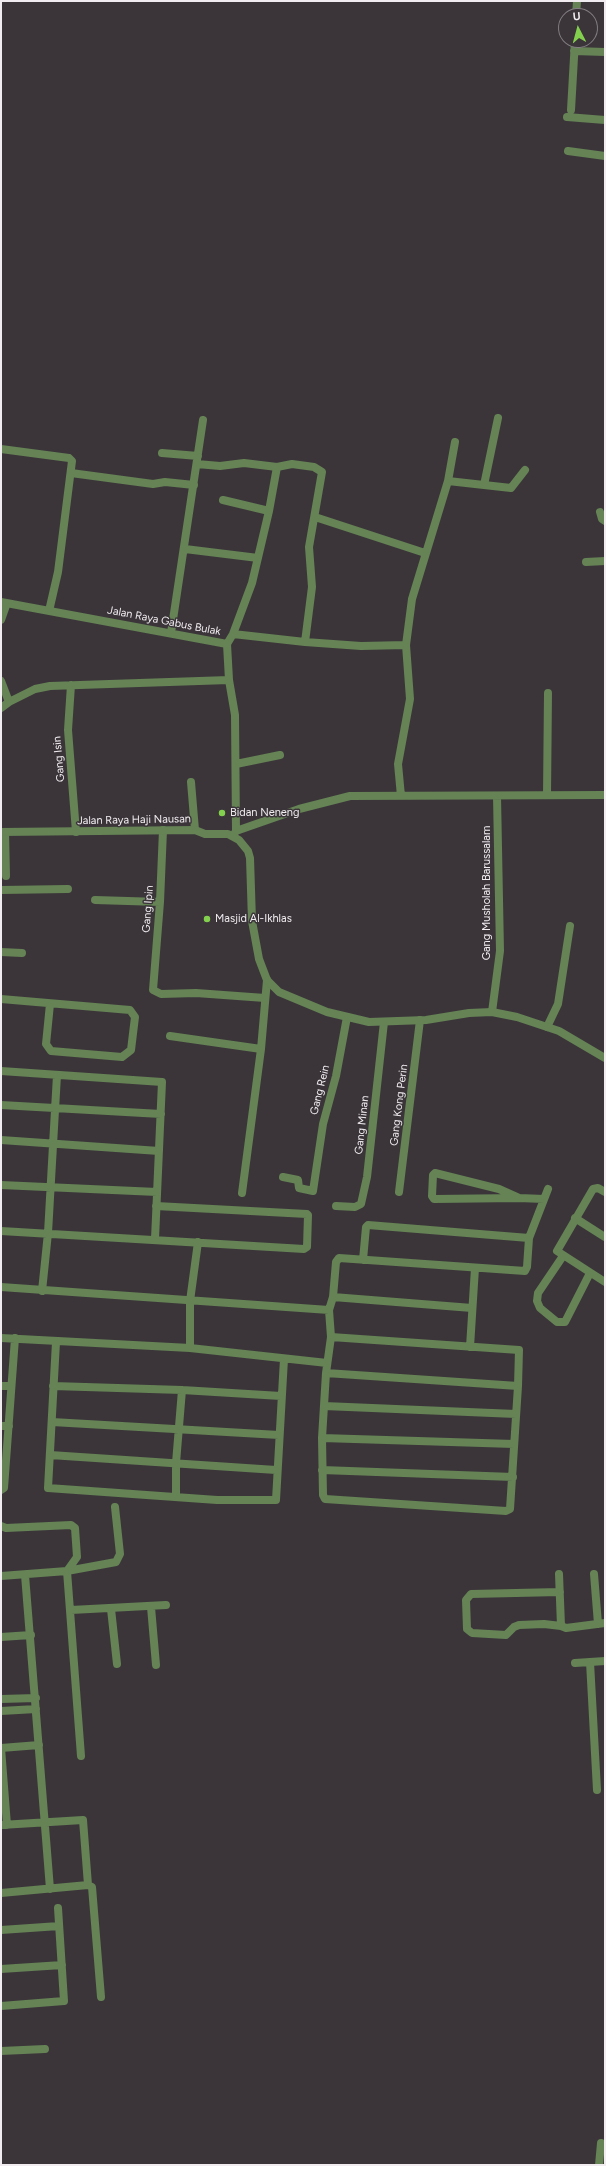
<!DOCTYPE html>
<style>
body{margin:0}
#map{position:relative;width:606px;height:2166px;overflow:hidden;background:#3b353a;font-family:Figtree,sans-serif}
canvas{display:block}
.frame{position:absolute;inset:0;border:2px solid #f0ecef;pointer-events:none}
.north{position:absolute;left:558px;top:8px;width:40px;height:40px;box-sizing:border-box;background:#3b353a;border:1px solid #837e82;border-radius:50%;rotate:354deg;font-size:11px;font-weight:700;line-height:16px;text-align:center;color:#f0ecef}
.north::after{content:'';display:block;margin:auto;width:14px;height:18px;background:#83d04f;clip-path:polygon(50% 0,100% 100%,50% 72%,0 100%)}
</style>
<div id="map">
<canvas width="606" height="2166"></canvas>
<div class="frame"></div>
<div class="north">U</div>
</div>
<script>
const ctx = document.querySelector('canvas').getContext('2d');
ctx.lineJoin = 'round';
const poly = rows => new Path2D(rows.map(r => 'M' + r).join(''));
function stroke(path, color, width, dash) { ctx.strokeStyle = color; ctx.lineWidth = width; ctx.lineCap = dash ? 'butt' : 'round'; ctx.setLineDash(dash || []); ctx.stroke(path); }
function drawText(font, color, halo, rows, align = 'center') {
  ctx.font = font + ' Figtree,sans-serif'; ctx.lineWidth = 3; ctx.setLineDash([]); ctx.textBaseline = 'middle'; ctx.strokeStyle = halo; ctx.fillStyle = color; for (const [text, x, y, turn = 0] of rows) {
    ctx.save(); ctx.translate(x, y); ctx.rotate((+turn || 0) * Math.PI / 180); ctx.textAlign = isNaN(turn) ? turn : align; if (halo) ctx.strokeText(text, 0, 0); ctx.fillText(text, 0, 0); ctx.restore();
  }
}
const minor = poly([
 [576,16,577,1],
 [574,51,605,52],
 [571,110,575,40],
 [567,117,605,120],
 [568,151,605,156],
 [1,449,69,458,72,461,58,572,49,611],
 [162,453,198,456],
 [197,464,220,466,244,463,277,467,292,464,314,467,322,472,309,547,312,587,305,642],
 [71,473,153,484,165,482,194,485],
 [448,481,511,488,525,470],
 [484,485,498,418],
 [223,500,269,511],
 [600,512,602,519,605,521],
 [315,517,425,553],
 [185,549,258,558],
 [586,562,605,561],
 [1,602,227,644,229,680,235,715,236,831,233,836],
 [1,620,7,603],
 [171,633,203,420],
 [233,634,305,642,361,646,406,645],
 [227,644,233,634,252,583,269,511,277,467],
 [1,681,9,702],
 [71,685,68,730,76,832],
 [1,708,9,702,35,689,50,686,229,680],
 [236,764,280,755],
 [191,782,195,830],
 [547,795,548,693],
 [401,796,398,764,410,699,406,645,412,599,448,481,455,442],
 [163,830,160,902,153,990,161,994,196,993,265,998],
 [236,831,299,809,350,796,605,795],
 [5,832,6,876],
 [1,890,68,889],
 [95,900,160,902],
 [1,952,22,953],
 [1,999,130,1010,135,1017,131,1050,122,1057,51,1051,46,1044,50,1004],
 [492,1012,500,951,497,796],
 [547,1027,558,1004,570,926],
 [170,1036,261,1049,267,980],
 [1,1071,162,1082,155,1239],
 [1,1105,161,1114],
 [1,1140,159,1151],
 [283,1177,298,1180,299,1188,313,1191,323,1124,336,1076,347,1017],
 [1,1185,157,1192],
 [399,1192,420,1020],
 [605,1192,598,1188,593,1189,557,1251,605,1282],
 [242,1193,261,1049],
 [519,1198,499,1189,435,1173,433,1175,432,1196,434,1199,519,1198,544,1199],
 [336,1206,355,1207,361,1204,367,1177,384,1022],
 [575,1218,605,1237],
 [1,1231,304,1249,307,1247,308,1215,307,1214,156,1206],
 [563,1256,538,1293,537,1301,540,1308,557,1322,565,1322,590,1273],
 [363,1260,366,1227,368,1225,529,1238],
 [1,1287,329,1310],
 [42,1291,48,1233,57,1075],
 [333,1297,472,1308],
 [331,1337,519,1350,518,1386,510,1509,506,1511,325,1499,323,1495,322,1438,326,1373,331,1337,329,1310,333,1297,336,1262,339,1258,525,1271,527,1267,529,1238,548,1189],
 [1,1338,190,1348,327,1363],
 [56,1342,48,1488,217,1500,276,1500,284,1359],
 [470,1347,475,1268],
 [190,1348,190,1301,198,1242],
 [326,1373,518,1386],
 [1,1386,11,1386],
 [53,1386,182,1390,281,1396],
 [324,1406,516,1414],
 [52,1422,279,1435],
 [1,1426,9,1426],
 [322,1438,514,1444],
 [50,1455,276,1470],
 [322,1470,513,1477],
 [1,1490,4,1488,15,1338],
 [176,1496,176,1463,182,1390],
 [1,1526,6,1528,71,1525,75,1528,77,1557,67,1571,81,1756],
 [559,1574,561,1626,566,1628,605,1623],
 [594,1574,598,1624],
 [25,1575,50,1889],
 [1,1576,67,1571,116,1562,120,1554,115,1507],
 [560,1592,471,1594,466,1600,467,1629,472,1633,506,1635,514,1627,519,1625,544,1624,561,1626],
 [151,1607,156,1665],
 [111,1609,117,1664],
 [71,1610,166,1605],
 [1,1637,31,1635],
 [575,1663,590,1662],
 [1,1699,36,1698],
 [1,1711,36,1709],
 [1,1748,7,1825],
 [1,1748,39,1745],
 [597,1790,590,1662,605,1661],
 [1,1825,83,1820,88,1885],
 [1,1893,88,1885,92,1887,101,1997],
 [1,1930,59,1926],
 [1,1969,62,1965],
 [1,2006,64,2001,58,1908],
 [1,2051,45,2049],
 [599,2165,601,2143]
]);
const tertiary = poly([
 [1,832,195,830,205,834,228,834,239,840,248,851,250,858,252,921,259,959,267,980,279,992,327,1012,369,1022,426,1020,469,1013,492,1012,517,1017,559,1031,605,1058]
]);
const markers = [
 [222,813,4,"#83d04f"],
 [207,919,4,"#83d04f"]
];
const streetNames = [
 ["Jalan Raya Gabus Bulak",164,621,11],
 ["Gang Isin",59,759,-95],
 ["Jalan Raya Haji Nausan",134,820,-1],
 ["Gang Musholah Barussalam",487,893,-90],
 ["Gang Ipin",148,909,-86],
 ["Gang Rein",320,1090,-76],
 ["Gang Kong Perin",399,1105,-83],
 ["Gang Minan",362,1125,-84]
];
const poiNames = [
 ["Bidan Neneng",230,813],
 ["Masjid Al-Ikhlas",215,919]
];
stroke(minor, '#658355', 8);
stroke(tertiary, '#658355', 8);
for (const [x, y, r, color] of markers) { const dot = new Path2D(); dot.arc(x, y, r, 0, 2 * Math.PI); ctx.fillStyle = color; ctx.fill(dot); stroke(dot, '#3b353a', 1.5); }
drawText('11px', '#f0ecef', '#3b353a', streetNames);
drawText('11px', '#f0ecef', '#3b353a', poiNames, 'left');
</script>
